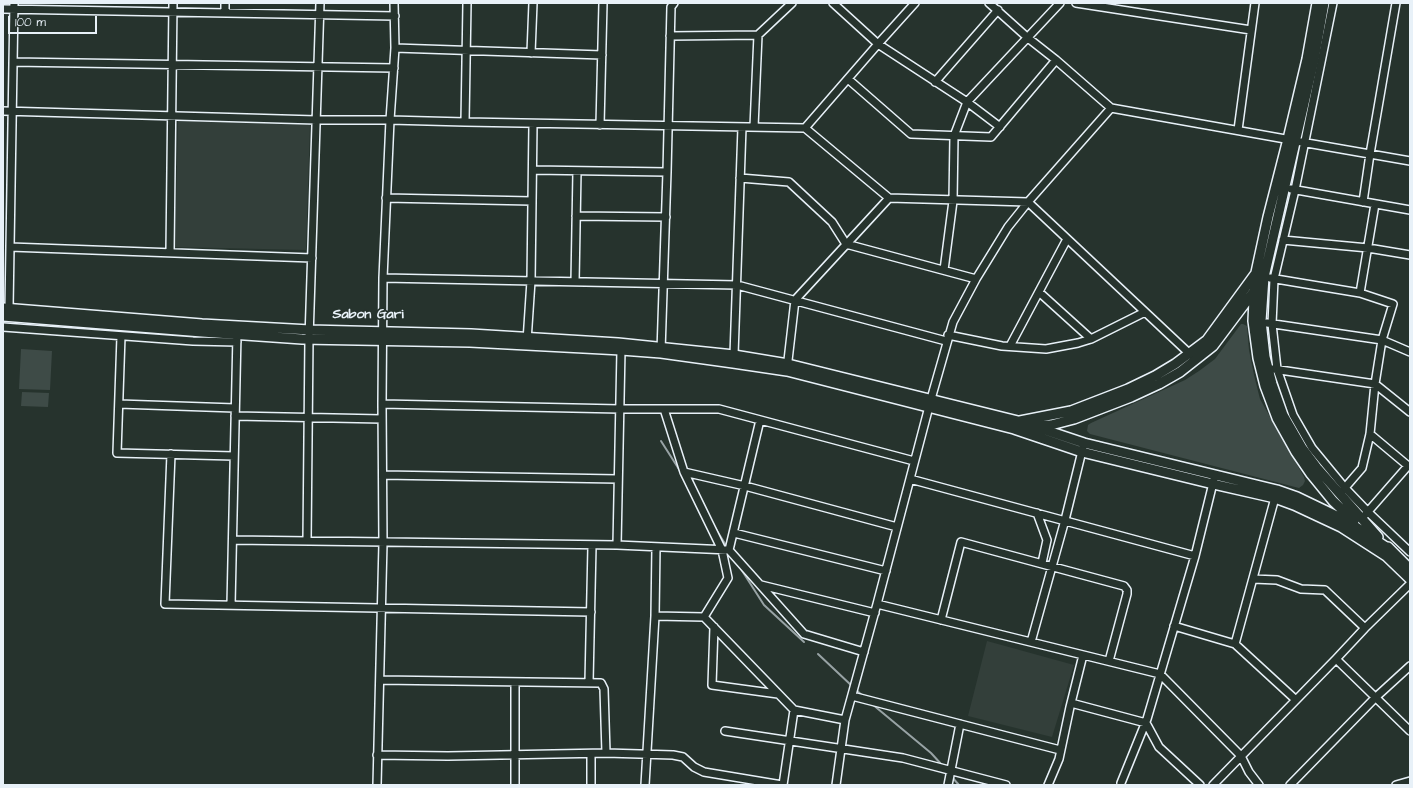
<!DOCTYPE html>
<style>
body{margin:0}
#map{position:relative;width:1413px;height:788px;overflow:hidden;background:#26332d;font-family:"Architects Daughter",sans-serif}
canvas{display:block}
.frame{position:absolute;inset:0;border:4px solid #e8f1f8;pointer-events:none}
.scale{position:absolute;left:8px;top:16px;width:89px;height:18px;box-sizing:border-box;border:2px solid #e8f1f8;border-top:0;padding-left:5px;font-size:12px;line-height:14px;white-space:nowrap;color:#e8f1f8;-webkit-text-stroke:3px #26332d;paint-order:stroke}
</style>
<div id="map">
<canvas width="1413" height="788"></canvas>
<div class="frame"></div>
<div class="scale">100 m</div>
</div>
<script>
const ctx = document.querySelector('canvas').getContext('2d');
ctx.lineJoin = 'round';
function fill(path, color) { ctx.fillStyle = color; ctx.fill(path, 'evenodd'); }
const poly = rows => new Path2D(rows.map(r => 'M' + r).join(''));
function stroke(path, color, width, dash) { ctx.strokeStyle = color; ctx.lineWidth = width; ctx.lineCap = dash ? 'butt' : 'round'; ctx.setLineDash(dash || []); ctx.stroke(path); }
function drawText(font, color, halo, rows, align = 'center') {
  ctx.font = font + ' "Architects Daughter",sans-serif'; ctx.lineWidth = 3.5; ctx.setLineDash([]); ctx.textBaseline = 'middle'; ctx.strokeStyle = halo; ctx.fillStyle = color; for (const [text, x, y, turn = 0] of rows) {
    ctx.save(); ctx.translate(x, y); ctx.rotate((+turn || 0) * Math.PI / 180); ctx.textAlign = isNaN(turn) ? turn : align; if (halo) ctx.strokeText(text, 0, 0); ctx.fillText(text, 0, 0); ctx.restore();
  }
}
const built = poly([
 [178,121,310,125,306,250,175,247],
 [987,641,1074,665,1052,737,968,716]
]);
const green = poly([
 [1241,324,1243,324,1247,326,1249,350,1254,375,1260,399,1304,477,1305,481,1303,485,1299,488,1090,434,1087,431,1088,425,1091,423,1185,380,1199,371,1215,359],
 [21,349,52,351,50,390,19,389],
 [22,392,49,393,48,407,21,406]
]);
const stream = poly([
 [661,441,682,474],
 [714,526,727,547],
 [739,566,764,605,804,642],
 [818,654,852,686],
 [855,689,864,697],
 [872,704,931,753,942,765],
 [951,776,959,785]
]);
const minor = poly([
 [833,3,878,44,967,102,1000,127],
 [989,3,1028,38,1056,60,1111,108,1291,140],
 [1076,3,1251,30],
 [1333,3,1295,190,1274,279,1272,324,1277,369,1293,415,1312,448,1345,488,1368,512,1410,552],
 [3,9,395,16],
 [225,13,225,3],
 [670,36,758,35],
 [395,48,602,55],
 [531,53,533,3],
 [13,62,394,68],
 [848,79,911,134,991,137,1056,60],
 [935,82,998,10],
 [3,111,316,120,390,120,465,122,805,128,889,198,1028,202,1192,356],
 [465,122,467,3],
 [600,125,603,3],
 [754,127,758,35,792,3],
 [805,128,878,44,915,3],
 [1238,130,1255,3],
 [1301,142,1410,161],
 [533,170,667,172],
 [740,178,789,182,832,222,846,244,976,279],
 [1291,189,1410,210],
 [386,198,532,201],
 [1363,202,1370,154,1396,3],
 [576,216,666,217],
 [1283,240,1368,248,1410,255],
 [10,247,312,258],
 [170,252,173,3],
 [944,270,953,201,954,136,967,102,1060,3],
 [383,278,737,285,946,341],
 [1270,278,1360,293,1393,304,1382,340,1375,384,1370,434,1362,468,1343,490],
 [575,282,577,171],
 [1039,292,1091,339],
 [1360,293,1375,204],
 [9,308,14,3],
 [1267,323,1382,340,1410,352],
 [3,327,193,341,237,342],
 [948,335,1002,346,1046,349,1078,343,1091,339,1145,312],
 [121,336,117,453,234,456],
 [527,341,531,281,533,124],
 [1010,346,1067,239],
 [661,351,667,172,671,7,674,3],
 [734,355,742,127],
 [787,369,795,300,889,198],
 [1273,369,1375,384,1410,412],
 [119,404,235,408],
 [382,404,620,409,719,409,914,461],
 [664,409,684,472,745,486,897,527],
 [235,416,382,419],
 [171,454,165,604,591,612],
 [684,472,722,550,728,578,704,617],
 [383,475,618,479],
 [910,479,1195,556],
 [1276,494,1235,644,1296,700],
 [1037,513,1047,540,1042,563],
 [1365,515,1407,467,1407,465,1370,434],
 [734,533,886,571],
 [233,540,617,545,729,550,804,634,864,652],
 [307,541,309,338,320,3],
 [617,545,621,350],
 [729,550,760,420],
 [1253,579,1277,580,1301,589,1325,590,1365,628],
 [761,585,875,613],
 [877,604,1160,674,1241,756,1249,772,1259,785],
 [231,605,237,334],
 [655,616,704,617,794,710,845,720],
 [941,620,961,542,1124,586,1127,590,1127,594,1109,661],
 [1174,626,1235,644],
 [714,627,712,685,778,694],
 [1031,642,1065,520,1083,447],
 [1336,659,1410,731],
 [380,680,601,683,604,689,606,753],
 [515,682,515,785],
 [589,682,592,546],
 [852,696,1060,750],
 [1071,703,1146,723,1159,747,1200,785],
 [725,731,903,758,1006,785],
 [377,755,448,756,606,753,673,755,683,757,694,767,704,772,782,785],
 [1121,783,1147,719,1195,556,1214,479],
 [377,785,383,543,382,404,383,278,390,120,395,48,394,3],
 [591,785,591,754],
 [645,785,655,616,656,547],
 [783,785,794,710],
 [836,785,845,720,877,604,931,399,953,322,976,279,1008,227,1028,202,1111,108],
 [948,785,960,724],
 [1048,785,1059,759,1070,707,1083,655],
 [1213,785,1336,659,1365,628,1410,584],
 [1290,785,1376,697,1410,666],
 [1396,785,1410,781]
]);
const major = poly([
 [1317,3,1307,59,1288,139,1268,217,1255,277,1253,321,1258,358,1265,386,1277,418,1296,452,1311,474,1333,501,1354,521],
 [1324,3,1314,60,1264,277,1261,321,1265,357,1272,384,1283,415,1302,448,1317,468,1378,537],
 [3,308,202,324,310,330,471,334,618,343,734,355,788,364,1018,421,1084,443,1277,490,1297,497,1347,521,1392,551],
 [3,316,202,332,302,339,470,342,621,350,661,353,733,363,787,371,1014,429,1082,452,1213,484,1275,498,1294,505,1341,527,1386,556],
 [1020,421,1071,411,1128,389,1155,376,1175,364,1207,340,1256,273],
 [1038,426,1051,425,1074,419,1131,397,1159,384,1180,372,1213,346,1255,290],
 [1388,547,1410,569],
 [1383,553,1410,579]
]);
const neighbourhoodNames = [
 ["Sabon Gari",368,315]
];
fill(built, '#333f3a');
fill(green, '#3e4b47');
stroke(stream, '#98a3a5', 2);
stroke(minor, '#e8f1f8', 10);
stroke(major, '#e8f1f8', 12);
stroke(minor, '#26332d', 7);
stroke(major, '#26332d', 9);
drawText('bold 14px', '#e8f1f8', '#26332d', neighbourhoodNames);
</script>
